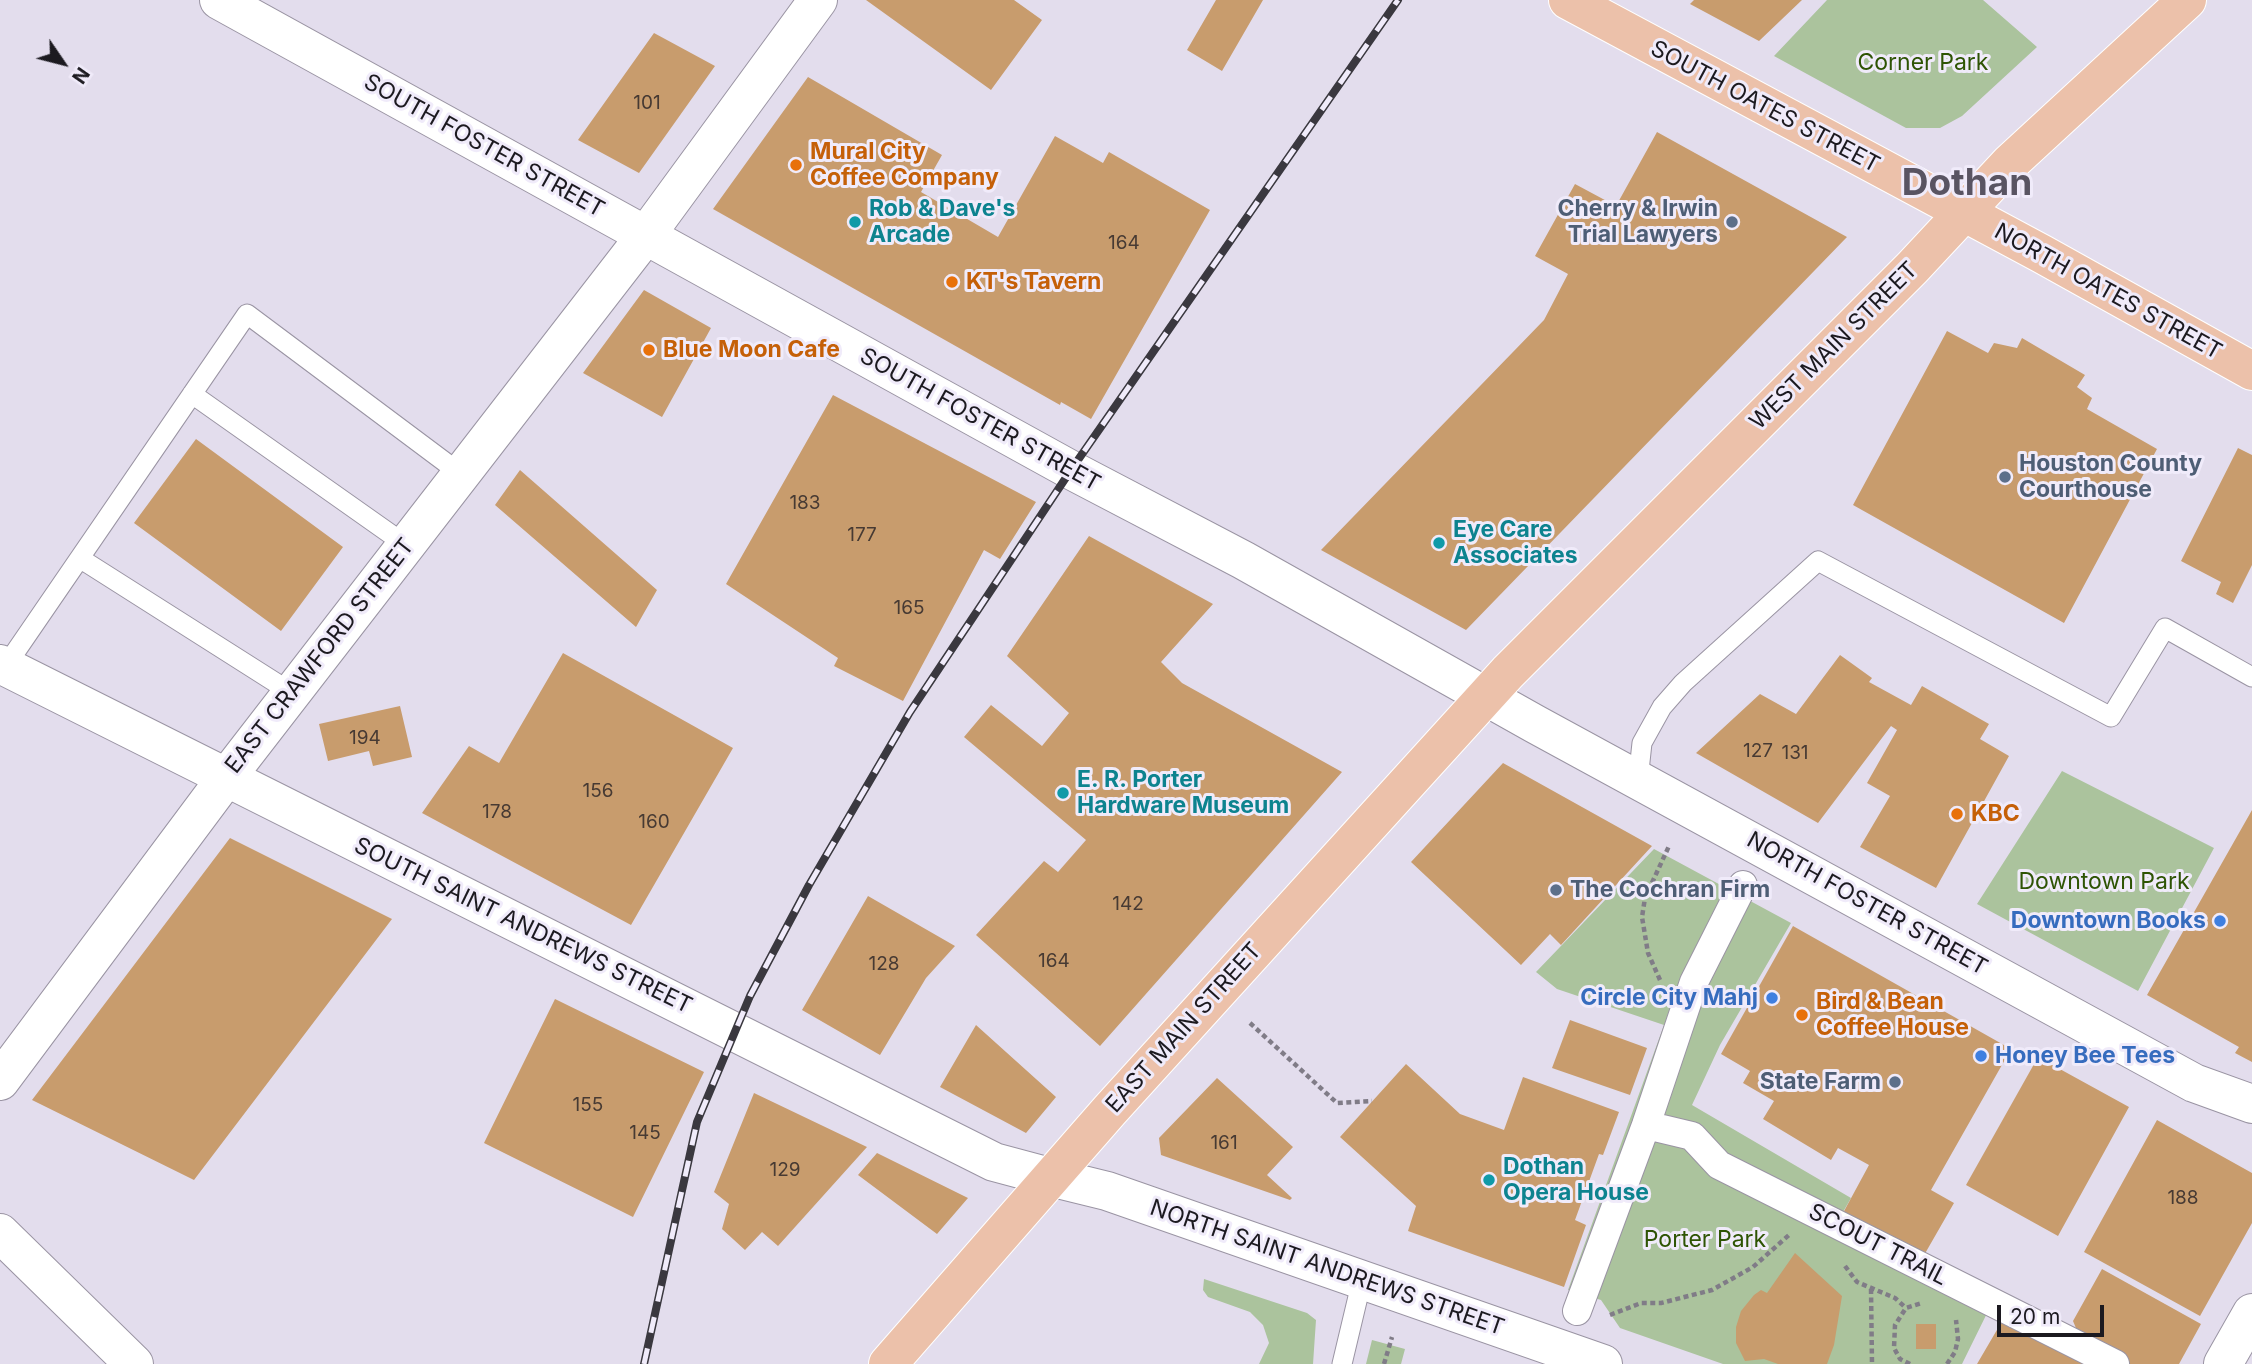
<!DOCTYPE html>
<style>
body{margin:0}
#map{position:relative;width:2252px;height:1364px;overflow:hidden;background:#e3dded;font-family:Inter,sans-serif}
canvas{display:block}
.north{position:absolute;left:28px;top:28px;width:70px;height:70px;-webkit-text-stroke:5px #f0ebfa;paint-order:stroke;rotate:125deg;font-size:19px;font-weight:700;line-height:28px;text-align:center;color:#1c1a20}
.north::after{content:'';display:block;margin:auto;width:24px;height:32px;background:#1c1a20;clip-path:polygon(50% 0,100% 100%,50% 72%,0 100%)}
.scale{position:absolute;left:1997px;top:1305px;width:107px;height:32px;box-sizing:border-box;border:4px solid #1c1a20;border-top:0;padding-left:9px;font-size:21px;line-height:24px;white-space:nowrap;color:#1c1a20;-webkit-text-stroke:5px #f0ebfa;paint-order:stroke}
</style>
<div id="map">
<canvas width="2252" height="1364"></canvas>
<div class="north">N</div>
<div class="scale">20 m</div>
</div>
<script>
const ctx = document.querySelector('canvas').getContext('2d');
ctx.lineJoin = 'round';
function fill(path, color) { ctx.fillStyle = color; ctx.fill(path, 'evenodd'); }
const poly = rows => new Path2D(rows.map(r => 'M' + r).join(''));
function stroke(path, color, width, dash) { ctx.strokeStyle = color; ctx.lineWidth = width; ctx.lineCap = dash ? 'butt' : 'round'; ctx.setLineDash(dash || []); ctx.stroke(path); }
function drawText(font, color, halo, rows, align = 'center') {
  ctx.font = font + ' Inter,sans-serif'; ctx.lineWidth = 6; ctx.setLineDash([]); ctx.textBaseline = 'middle'; ctx.strokeStyle = halo; ctx.fillStyle = color; for (const [text, x, y, turn = 0] of rows) {
    ctx.save(); ctx.translate(x, y); ctx.rotate((+turn || 0) * Math.PI / 180); ctx.textAlign = isNaN(turn) ? turn : align; if (halo) ctx.strokeText(text, 0, 0); ctx.fillText(text, 0, 0); ctx.restore();
  }
}
const green = poly([
 [1827,0,1983,0,2037,47,1962,116,1940,128,1906,128,1774,56],
 [2062,771,2214,848,2138,991,1977,904],
 [1654,849,1791,923,1720,1045,1692,1105,1851,1198,1843,1212,1996,1295,1962,1364,1723,1364,1620,1328,1601,1300,1568,1290,1664,1025,1557,989,1536,972],
 [1204,1279,1307,1313,1316,1320,1313,1364,1259,1364,1269,1343,1263,1325,1250,1312,1208,1297,1203,1290],
 [1372,1340,1405,1349,1401,1364,1366,1364]
]);
const building = poly([
 [866,0,1014,0,1042,20,991,90],
 [1216,0,1263,0,1222,71,1187,50],
 [1694,0,1802,0,1759,41,1690,4],
 [654,33,715,66,639,173,578,140],
 [808,77,942,155,921,192,998,237,1055,136,1103,163,1109,152,1210,210,1091,419,1061,402,1060,405,713,209],
 [1657,132,1847,237,1466,630,1321,550,1544,320,1568,274,1535,256,1575,184,1616,206],
 [644,290,711,328,662,417,583,373],
 [1947,331,1988,353,1994,343,2017,348,2022,338,2085,375,2077,387,2092,398,2087,409,2157,449,2064,623,1853,505],
 [833,395,1036,502,1000,559,984,550,903,701,834,666,838,658,726,584],
 [196,439,343,547,281,631,134,523],
 [2238,448,2252,455,2252,565,2233,603,2216,594,2221,582,2181,561],
 [520,470,657,590,636,627,495,505],
 [1089,536,1213,604,1161,662,1182,683,1342,772,1100,1046,976,935,1044,861,1058,872,1086,840,964,737,991,705,1042,746,1069,713,1007,656],
 [563,653,733,748,631,925,422,813,469,746,499,763],
 [1840,655,1872,678,1869,682,1911,705,1922,686,1989,724,1980,739,2009,756,1936,888,1860,847,1890,796,1867,783,1897,730,1891,726,1818,823,1696,753,1760,694,1796,714],
 [400,706,412,757,373,766,369,751,328,761,319,724],
 [1503,763,1652,846,1561,945,1550,934,1521,965,1411,862],
 [2252,810,2252,1062,2235,1053,2239,1047,2147,995],
 [230,838,392,919,194,1180,32,1100],
 [868,896,955,946,926,978,880,1055,802,1010],
 [1793,926,2011,1049,1931,1190,1954,1203,1923,1257,1843,1213,1869,1165,1838,1148,1831,1160,1763,1119,1774,1101,1743,1083,1750,1071,1721,1054],
 [555,999,704,1072,633,1217,484,1143],
 [1570,1020,1647,1048,1630,1095,1552,1068],
 [976,1025,1056,1097,1026,1133,940,1087],
 [2038,1057,2129,1107,2058,1236,1966,1185],
 [1406,1064,1460,1114,1504,1130,1523,1077,1619,1112,1603,1155,1599,1154,1575,1220,1586,1225,1564,1287,1408,1231,1416,1206,1340,1137],
 [1217,1078,1293,1147,1267,1175,1292,1198,1290,1200,1161,1155,1159,1138],
 [754,1093,867,1147,778,1246,762,1232,745,1250,722,1229,729,1204,714,1192],
 [2157,1120,2252,1173,2252,1223,2200,1316,2084,1252],
 [877,1153,968,1198,937,1234,858,1175],
 [1795,1253,1842,1296,1834,1345,1827,1364,1778,1364,1764,1359,1745,1361,1736,1343,1736,1327,1741,1311,1754,1295,1761,1290,1767,1293],
 [2102,1269,2201,1324,2179,1364,2130,1364,2081,1340,2073,1321],
 [2001,1323,2055,1347,2090,1364,1977,1364],
 [1916,1324,1936,1324,1936,1349,1916,1349]
]);
const path = poly([
 [1660,980,1648,953,1642,917,1645,898,1669,846],
 [1250,1023,1337,1103,1372,1101],
 [1845,1266,1857,1282,1895,1298,1906,1308],
 [1871,1289,1872,1364],
 [1610,1315,1641,1303,1661,1303,1712,1290,1753,1267,1789,1235],
 [1384,1364,1392,1337],
 [1910,1364,1900,1359,1894,1348,1895,1325,1906,1308,1922,1303],
 [1947,1364,1955,1352,1958,1339,1956,1320]
]);
const service = poly([
 [192,394,406,545],
 [81,559,292,693],
 [5,667,247,314,461,474],
 [1638,780,1642,743,1662,707,1683,683,1818,561,2111,717,2165,628,2252,677],
 [1342,1364,1362,1280]
]);
const pedestrian = poly([
 [1646,1125,1692,1136,1719,1165,2115,1364],
 [1577,1311,1646,1125,1694,982,1743,885]
]);
const minor = poly([
 [219,0,1071,470,1243,560,1535,724,2194,1083,2252,1104],
 [0,1081,226,778,646,235,818,0],
 [1050,1177,1107,1191,1603,1364],
 [0,1233,134,1364],
 [2223,1364,2252,1313]
]);
const tertiary = poly([
 [0,664,994,1162,1050,1177]
]);
const primary = poly([
 [1568,0,2042,254,2252,371],
 [888,1364,1110,1110,1508,672,1912,268,2010,163,2187,0]
]);
const rail = poly([
 [644,1364,697,1122,750,996,809,885,910,712,1071,470,1398,0]
]);
const markers = [
 [796,165,7,"#e8710a"],
 [855,222,7,"#0f9aa8"],
 [1732,222,7,"#5c6f8a"],
 [952,282,7,"#e8710a"],
 [649,350,7,"#e8710a"],
 [2005,477,7,"#5c6f8a"],
 [1439,543,7,"#0f9aa8"],
 [1063,793,7,"#0f9aa8"],
 [1957,814,7,"#e8710a"],
 [1556,890,7,"#5c6f8a"],
 [2220,921,7,"#3f7fe0"],
 [1772,998,7,"#3f7fe0"],
 [1802,1015,7,"#e8710a"],
 [1981,1056,7,"#3f7fe0"],
 [1895,1082,7,"#5c6f8a"],
 [1489,1180,7,"#0f9aa8"]
];
const numberNames = [
 ["101",647,103],
 ["164",1124,243],
 ["183",805,503],
 ["177",862,535],
 ["165",909,608],
 ["194",365,738],
 ["127",1758,751],
 ["131",1795,753],
 ["156",598,791],
 ["178",497,812],
 ["160",654,822],
 ["142",1128,904],
 ["164",1054,961],
 ["128",884,964],
 ["155",588,1105],
 ["145",645,1133],
 ["161",1224,1143],
 ["129",785,1170],
 ["188",2183,1198]
];
const parkNames = [
 ["Corner Park",1923,63],
 ["Downtown Park",2104,882],
 ["Porter Park",1705,1240]
];
const streetNames = [
 ["SOUTH OATES STREET",1765,107,28],
 ["SOUTH FOSTER STREET",484,146,29],
 ["NORTH OATES STREET",2108,292,29],
 ["WEST MAIN STREET",1834,346,-45],
 ["SOUTH FOSTER STREET",980,420,29],
 ["EAST CRAWFORD STREET",320,656,-52],
 ["NORTH FOSTER STREET",1867,904,29],
 ["SOUTH SAINT ANDREWS STREET",523,926,26],
 ["EAST MAIN STREET",1184,1028,-48],
 ["SCOUT TRAIL",1878,1245,27],
 ["NORTH SAINT ANDREWS STREET",1327,1268,19]
];
const foodNames = [
 ["Mural City",810,152],
 ["Coffee Company",810,178],
 ["KT's Tavern",966,282],
 ["Blue Moon Cafe",663,350],
 ["KBC",1971,814],
 ["Bird & Bean",1816,1002],
 ["Coffee House",1816,1028]
];
const cultureNames = [
 ["Rob & Dave's",869,209],
 ["Arcade",869,235],
 ["Eye Care",1453,530],
 ["Associates",1453,556],
 ["E. R. Porter",1077,780],
 ["Hardware Museum",1077,806],
 ["Dothan",1503,1167],
 ["Opera House",1503,1193]
];
const serviceNames = [
 ["Cherry & Irwin",1718,209],
 ["Trial Lawyers",1718,235],
 ["Houston County",2019,464,"left"],
 ["Courthouse",2019,490,"left"],
 ["The Cochran Firm",1570,890,"left"],
 ["State Farm",1881,1082]
];
const shopNames = [
 ["Downtown Books",2206,921],
 ["Circle City Mahj",1758,998],
 ["Honey Bee Tees",1995,1056,"left"]
];
const townNames = [
 ["Dothan",1967,184]
];
fill(green, '#abc39d');
fill(building, '#c89c6d');
stroke(service, '#9a94a3', 21);
stroke(pedestrian, '#9a94a3', 30);
stroke(minor, '#9a94a3', 40);
stroke(tertiary, '#9a94a3', 40);
stroke(primary, '#fff', 40);
stroke(path, '#807c87', 4.5, [5, 3.5]);
stroke(service, '#fff', 19);
stroke(pedestrian, '#fff', 28);
stroke(minor, '#fff', 38);
stroke(tertiary, '#fff', 38);
stroke(primary, '#ecc1aa', 38);
stroke(rail, '#3a383f', 8);
stroke(rail, '#f0ebfa', 5, [16]);
for (const [x, y, r, color] of markers) { const dot = new Path2D(); dot.arc(x, y, r, 0, 2 * Math.PI); ctx.fillStyle = color; ctx.fill(dot); stroke(dot, '#f0ebfa', 2.5); }
drawText('19px', '#473a33', null, numberNames);
drawText('23px', '#2e5404', '#f0ebfa', parkNames);
drawText('23px', '#1c1a20', '#f0ebfa', streetNames);
drawText('bold 23px', '#c56008', '#f0ebfa', foodNames, 'left');
drawText('bold 23px', '#0d838f', '#f0ebfa', cultureNames, 'left');
drawText('bold 23px', '#4e5e75', '#f0ebfa', serviceNames, 'right');
drawText('bold 23px', '#366cbe', '#f0ebfa', shopNames, 'right');
drawText('bold 37px', '#595462', '#f0ebfa', townNames);
</script>
